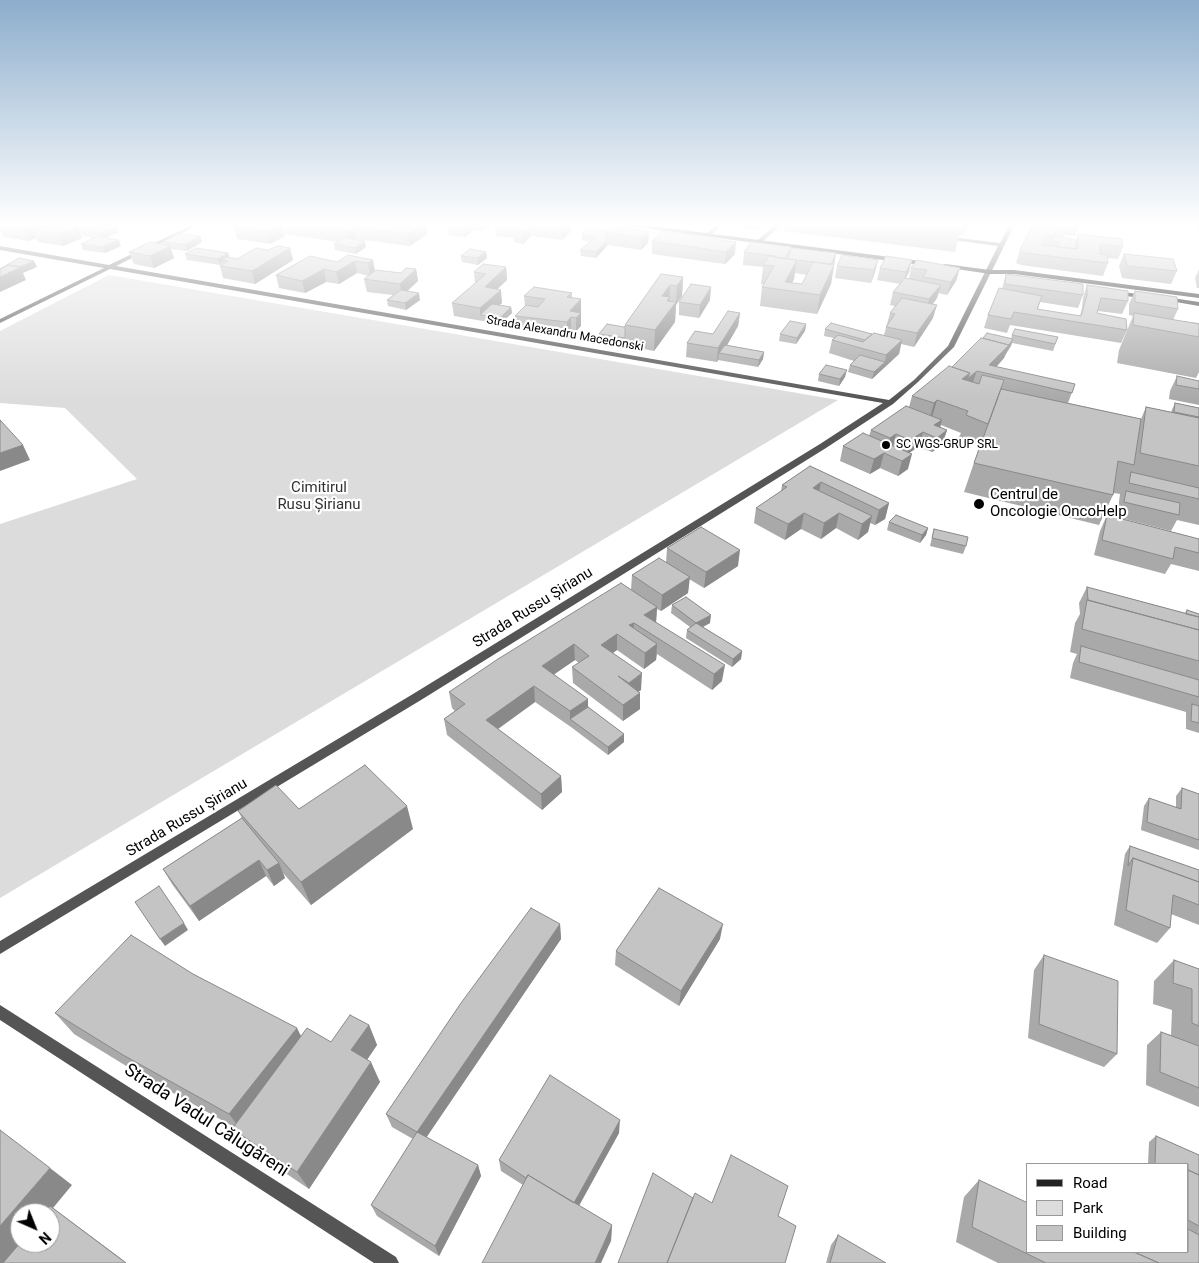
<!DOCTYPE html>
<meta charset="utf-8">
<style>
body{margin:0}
#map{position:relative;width:1199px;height:1263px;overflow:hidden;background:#fff;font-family:Roboto,sans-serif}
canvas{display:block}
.legend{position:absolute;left:1026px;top:1163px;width:162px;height:90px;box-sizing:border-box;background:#fff;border:1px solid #999;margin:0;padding:6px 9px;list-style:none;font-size:15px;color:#000}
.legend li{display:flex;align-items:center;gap:10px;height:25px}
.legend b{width:25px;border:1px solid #999}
.north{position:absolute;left:10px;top:1203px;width:50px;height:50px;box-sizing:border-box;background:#fff;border:1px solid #999;border-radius:50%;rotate:136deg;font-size:14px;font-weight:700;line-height:20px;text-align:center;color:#000}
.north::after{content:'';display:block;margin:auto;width:18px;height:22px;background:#000;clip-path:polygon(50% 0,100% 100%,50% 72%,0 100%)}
</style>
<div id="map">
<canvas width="1199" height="1263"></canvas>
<ul class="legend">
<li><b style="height:6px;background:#222"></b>Road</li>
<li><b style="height:14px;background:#dcdcdc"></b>Park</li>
<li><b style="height:14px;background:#c4c4c4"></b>Building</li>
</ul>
<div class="north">N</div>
</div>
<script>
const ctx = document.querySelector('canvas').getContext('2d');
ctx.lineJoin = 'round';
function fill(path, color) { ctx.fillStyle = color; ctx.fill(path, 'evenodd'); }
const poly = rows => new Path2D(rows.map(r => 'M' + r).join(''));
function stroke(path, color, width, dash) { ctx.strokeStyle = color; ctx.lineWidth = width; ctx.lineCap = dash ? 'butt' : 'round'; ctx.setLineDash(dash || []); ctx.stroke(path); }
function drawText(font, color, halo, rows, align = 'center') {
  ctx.font = font + ' Roboto,sans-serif'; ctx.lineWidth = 4.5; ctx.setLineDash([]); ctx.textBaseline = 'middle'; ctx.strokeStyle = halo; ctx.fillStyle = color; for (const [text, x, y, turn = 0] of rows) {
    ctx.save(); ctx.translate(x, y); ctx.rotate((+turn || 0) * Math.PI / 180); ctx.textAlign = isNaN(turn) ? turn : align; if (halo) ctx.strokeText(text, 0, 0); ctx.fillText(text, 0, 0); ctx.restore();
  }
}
const green = poly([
 [109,275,513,344,838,400,0,898,0,524,137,479,65,408,0,403,0,331]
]);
const street = poly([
 [194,224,200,224,116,266,889,400,914,380,948,346,998,246,945,239,943,238,943,236,1000,243,1010,224,1015,224,954,347,918,382,893,404,826,448,421,700,0,954,0,941,413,694,820,444,883,403,110,269,0,323,0,319,104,268,0,250,0,246,109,265,194,224],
 [717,224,723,224,711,235,707,235,707,233,717,224],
 [776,224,782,224,762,242,758,242,758,240,776,224],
 [0,1005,396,1257,399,1263,374,1263,0,1020,0,1005]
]);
const secondary = poly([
 [627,224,637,224,928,262,931,264,928,266,629,226,627,224],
 [945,264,990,270,1014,270,1199,294,1199,298,1014,274,990,274,943,267,942,266,945,264],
 [1114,291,1147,295,1150,297,1147,299,1112,294,1112,292,1114,291],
 [1166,297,1199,302,1199,306,1164,300,1164,298,1166,297]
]);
const wall = poly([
 [0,224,42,224,43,226,78,226,82,238,63,246,38,242,36,238,29,241,4,237,1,231,0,232],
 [239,224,283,224,285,236,270,244,237,239,234,227,251,225],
 [284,224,426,224,427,234,410,246,356,239,355,240,366,247,356,254,335,250,334,244,338,242,286,234],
 [436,224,491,224,482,231,474,230,465,237,449,235,448,227,437,225],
 [495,224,571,224,571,231,562,240,531,236,523,244,514,242,513,238,496,236],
 [741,224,765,224,758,230,740,227],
 [785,224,971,224,963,235,959,235,955,252,784,231],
 [1033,224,1079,224,1075,236,1065,235,1064,238,1076,240,1078,234,1123,247,1118,259,1107,258,1108,263,1103,276,1021,265,1016,263,1020,250],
 [1080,224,1097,224,1096,226],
 [1195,224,1199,224,1199,228,1195,228],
 [210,225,210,224,232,224,226,227],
 [80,230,119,232,106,237,121,246,105,253,83,250,81,244,94,238,83,236],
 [608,231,649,231,648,243,641,250,608,245,596,258,581,256,580,250,590,242,582,240,582,234],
 [662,231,735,254,725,264,652,254,652,241],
 [200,236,202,242,187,251,171,249,174,258,154,268,134,264,129,252,164,245,163,242],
 [791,247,791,251,836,253,831,284,817,314,760,306,762,287,764,284,761,284,763,267,743,265,744,252],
 [795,273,807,275,802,284,792,283,794,279],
 [290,248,293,260,255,284,223,278,220,266,223,264,222,263,220,265,187,260,185,254,228,253,230,258,237,259,268,250],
 [486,252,487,258,478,265,462,262,461,256],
 [1124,254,1177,271,1171,284,1122,278,1119,266],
 [373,260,375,271,401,273,416,269,418,281,407,291,420,300,406,310,388,306,387,300,393,295,367,292,364,279,369,276,357,273,339,284,326,282,305,293,279,288,276,275,337,262],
 [878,260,875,272,871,283,835,278,837,266],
 [912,260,909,272,906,278,909,278,911,268,960,268,956,281,947,295,938,293,937,298,933,304,933,318,914,347,901,344,899,354,872,379,848,372,850,365,854,361,829,353,832,340,834,338,824,336,825,329,884,335,890,313,895,306,890,305,893,292,900,284,877,280,880,268],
 [506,267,507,280,497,289,502,303,499,305,511,307,512,313,500,324,454,316,452,303,475,283,474,272],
 [1199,269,1199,288,1197,288,1195,278],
 [661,274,683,277,682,296,676,305,675,322,654,351,599,340,599,334,624,327],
 [1006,274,1083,295,1078,308,1040,302,1038,309,1080,316,1082,308,1083,298,1087,285,1128,301,1122,314,1098,311,1097,313,1127,330,1121,343,1010,325,1007,333,984,328,988,315,1002,289],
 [1135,291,1178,309,1173,320,1199,323,1199,372,1196,378,1117,363,1119,350,1133,316,1129,315,1129,304],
 [572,293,572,298,581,312,581,326,576,331,571,331,567,336,516,329,515,316,525,306,524,296],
 [710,300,699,318,679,315,679,302],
 [740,313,738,326,727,345,764,352,763,359,758,367,718,360,717,362,686,357,687,343,713,334],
 [806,324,805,331,796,344,779,341,780,334],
 [1012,335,1058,337,1053,351,1012,343,1004,358,996,367,1075,384,1068,403,1141,419,1146,407,1171,412,1175,403,1199,408,1199,525,1177,520,1171,531,1117,517,1120,494,1114,493,1113,495,1099,525,964,492,980,445,959,437,961,433,941,425,940,428,947,430,942,445,932,452,918,447,909,453,908,469,898,476,880,468,870,474,840,461,843,446,869,436,871,430,909,407,912,396,952,367,983,338,1011,339],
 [819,374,845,377,839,386,818,381],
 [1177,376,1199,381,1199,405,1169,399,1170,391],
 [810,466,889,503,885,519,875,525,870,523,868,532,858,540,836,528,821,539,801,529,785,540,754,523,756,508,781,491,782,485],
 [1107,515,1199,539,1199,571,1171,564,1165,574,1094,555,1100,531],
 [889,522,928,528,926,535,920,543,887,530],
 [934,529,966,546,963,554,930,546],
 [667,548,738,566,704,588,689,579,688,593,661,611,657,609,656,622,722,681,712,690,657,654,656,660,644,669,617,650,613,653,641,690,639,691,640,709,623,721,573,683,572,667,579,663,575,660,554,674,588,707,624,734,624,742,608,755,571,727,535,702,498,729,561,776,562,792,542,810,447,735,444,719,455,711,452,708,449,692,631,590,632,575,666,563],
 [1087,587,1185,613,1187,610,1199,614,1199,733,1186,729,1186,712,1070,678,1073,663,1077,654,1070,652,1075,623,1080,614,1079,603],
 [672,605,710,623,703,627,742,651,741,659,732,667,686,638,687,630,690,627,671,613],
 [1182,788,1199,794,1199,850,1141,830,1144,806,1149,798,1176,807,1176,796],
 [299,809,413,829,311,905,283,873,285,878,274,886,266,876,199,921,172,884,163,869,242,818,238,811],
 [1130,846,1199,870,1199,925,1171,914,1170,928,1157,943,1114,925,1125,854],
 [560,924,561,939,426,1137,478,1165,481,1176,439,1256,377,1216,371,1205,413,1139,392,1127,386,1114],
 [720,939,679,1006,615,965,616,951],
 [1044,955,1117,1054,1104,1067,1028,1038,1034,970],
 [1174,960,1199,969,1199,1107,1146,1085,1147,1045,1161,1032,1171,1035,1172,1010,1153,1004,1154,981],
 [193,974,301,1036,331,1042,369,1025,377,1045,367,1060,380,1082,309,1189,247,1147,232,1129,234,1127,141,1075,74,1034,55,1013],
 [619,1133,579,1206,612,1225,611,1241,501,1171,499,1160],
 [1156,1136,1199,1155,1199,1263,998,1263,956,1242,964,1197,979,1180,1028,1252,1188,1252,1188,1164,1148,1164,1149,1142],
 [838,1235,886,1263,826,1263,831,1245]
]);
const shadedWall = poly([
 [37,224,42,224,45,232,33,230,36,238,29,241,24,229],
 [225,224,232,224,226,227],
 [273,224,283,224,277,227,283,224,285,236,270,244,267,232],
 [423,224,426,224,427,234,410,246,408,234],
 [466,224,474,224,474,230,465,237,464,225],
 [481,224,491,224,482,231],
 [566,224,571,224,571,231,562,240,561,228],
 [759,224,765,224,758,230],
 [966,224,971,224,963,235],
 [531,225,531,236,523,244,522,232],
 [78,226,82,238,63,246,59,234],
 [116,226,119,232,102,239,100,233],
 [354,227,356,239,349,243,347,231],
 [649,231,648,243,641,250,641,238],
 [200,236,202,242,187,251,185,245],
 [119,240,121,246,105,253,102,247],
 [365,241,366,247,356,254,355,248],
 [606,241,606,244,608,245,596,258,596,252],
 [736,242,735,254,725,264,726,252],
 [170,246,174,258,154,268,150,256],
 [290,248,293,260,255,284,252,271],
 [486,252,487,258,478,265,477,258],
 [228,253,230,259,222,260,222,263,220,265,218,259],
 [836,253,831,284,817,314,820,295],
 [373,260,375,272,370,276,368,263],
 [797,260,794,279,788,291,785,282],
 [878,260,875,272,871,283,874,270],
 [912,260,909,272,903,284,906,272],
 [34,261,37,267,23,273,26,280,0,292,0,277],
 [355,261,357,273,339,284,336,272],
 [506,267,507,280,486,300,485,287],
 [960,268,956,281,947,295,951,282],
 [324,269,326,282,305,293,302,281],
 [416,269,418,281,402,296,400,284],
 [683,277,682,296,676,305,675,322,654,351,655,330,662,296,670,285,669,312,676,302,677,286],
 [941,285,937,298,926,313,929,299],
 [711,287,710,300,699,318,700,305],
 [501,290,502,303,487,316,480,315,480,308],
 [419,293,420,300,406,310,405,303],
 [581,299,581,312,576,318,571,317,571,331,567,336,567,322,570,311],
 [937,305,933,318,914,347,917,333],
 [511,307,512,313,500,324,500,318],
 [581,313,581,326,576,331,576,318],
 [740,313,738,326,722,354,719,353,718,360,717,362,718,348],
 [806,324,805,331,796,344,797,338],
 [1013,339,1011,346,1005,355,1004,358,990,374,989,365],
 [902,340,899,354,872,379,874,372,885,362,886,355],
 [764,352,763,359,758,367,759,360],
 [847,370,845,377,839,386,840,379],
 [977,371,972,385,962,379,970,373],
 [937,400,931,421,928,425,934,403],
 [942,420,938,434,934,425],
 [947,430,942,445,932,452,937,438],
 [923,432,918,447,906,455,910,440],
 [896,434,892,449,887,453,890,438],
 [23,445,30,460,0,471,0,453],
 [884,453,880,468,870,474,874,459],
 [912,454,908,469,898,476,902,461],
 [821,482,818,497,813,488],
 [889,503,885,519,875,525,879,510],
 [804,513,801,529,785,540,788,524],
 [839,513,836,528,821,539,824,523],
 [872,516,868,532,858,540,862,524],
 [928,528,926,535,920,543,922,535],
 [740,550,738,566,704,588,706,572],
 [690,577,688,593,661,611,662,595],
 [657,607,656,623,644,615],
 [711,615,710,623,695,631,696,623],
 [634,623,633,639,629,625],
 [617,634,617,650,601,661,601,645],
 [574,644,575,660,543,682,542,666],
 [657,644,656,660,644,669,645,653],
 [742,651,741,659,732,667,733,659],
 [725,665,722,681,712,690,714,674],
 [642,673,641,690,629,699,629,683],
 [534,686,535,702,488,736,486,720],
 [640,693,640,709,623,721,623,705],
 [588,699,588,716,570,719,570,711],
 [624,734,624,742,608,755,608,747],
 [561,776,562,792,542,810,541,794],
 [407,806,413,829,311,905,301,882],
 [259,860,266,876,199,921,190,906],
 [279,863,285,878,274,886,267,870],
 [184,923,188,930,165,946,160,939],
 [560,924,561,939,422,1144,417,1132],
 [723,924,720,939,679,1006,681,991],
 [369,1025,377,1045,360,1070,351,1050],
 [297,1028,307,1048,243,1132,229,1114],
 [371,1062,380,1082,309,1189,297,1172],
 [620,1120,619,1133,572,1218,571,1208],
 [478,1165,481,1176,439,1256,435,1246],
 [50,1168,72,1185,53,1208,127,1263,48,1213,20,1213,20,1243,6,1263,0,1263,0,1226],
 [612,1225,611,1241,601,1263,595,1263]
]);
const building = poly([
 [3,224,37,224,24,229,0,226,3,224],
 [49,224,62,224,78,226,59,234,33,230,49,224],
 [95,224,104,224,116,226,100,233,80,230,95,224],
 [240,224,250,226,255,224,283,224,267,232,234,227,240,224],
 [292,224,423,224,408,234,354,227,347,231,292,224],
 [495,224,566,224,561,228,531,225,522,232,513,230,517,227,495,224],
 [1033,224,1054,224,1054,225,1067,228,1066,232,1056,230,1054,235,1046,234,1042,245,1078,249,1078,234,1122,239,1123,247,1100,244,1100,254,1107,255,1108,263,1025,253,1020,250,1033,224],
 [614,226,649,231,641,238,606,232,614,226],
 [589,228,608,231,606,232,606,241,596,252,580,250,596,237,582,234,589,228],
 [662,231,736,242,726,252,652,241,662,231],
 [178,234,200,236,185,245,163,242,178,234],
 [98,236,119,240,102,247,81,244,98,236],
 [1054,236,1076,240,1076,249,1058,247,1059,242,1052,241,1054,236],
 [344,238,365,241,355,248,334,244,344,238],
 [150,242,170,246,150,256,129,252,150,242],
 [751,242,791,247,785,259,774,257,775,256,744,252,751,242],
 [278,246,290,248,252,271,220,266,228,261,222,260,227,257,237,259,256,248,268,250,278,246],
 [196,248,228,253,218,259,185,254,196,248],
 [792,248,836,253,831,264,787,259,792,248],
 [470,249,486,252,477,258,461,256,470,249],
 [1124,254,1173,259,1177,271,1127,266,1124,254],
 [348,255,373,260,368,263,355,261,336,272,324,269,302,281,276,275,310,256,337,262,348,255],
 [842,255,878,260,874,270,837,266,842,255],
 [769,256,797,260,785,282,802,284,813,262,834,265,820,295,762,287,774,266,763,265,769,256],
 [886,256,912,260,906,272,880,268,886,256],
 [19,258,34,261,20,267,8,265,0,269,19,258],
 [917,260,960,268,951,282,923,277,927,270,911,268,917,260],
 [483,264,506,267,485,287,501,290,480,308,452,303,486,274,474,272,483,264],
 [8,265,21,267,0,277,0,269,8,265],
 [406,268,416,269,400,284,364,279,376,270,401,273,406,268],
 [661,274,683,277,677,286,670,285,662,296,670,297,667,301,676,302,655,330,625,325,661,274],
 [1006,274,1083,284,1083,295,1005,284,1006,274],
 [905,278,941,285,929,299,893,292,905,278],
 [691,284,711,287,700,305,679,302,691,284],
 [1087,285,1128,291,1128,301,1101,298,1097,313,1126,319,1127,330,1014,312,1011,319,988,315,999,288,1042,296,1037,309,1081,316,1087,295,1087,285],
 [534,287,572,293,567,297,581,299,570,311,581,313,576,318,571,317,567,322,515,316,526,305,538,307,545,299,524,296,534,287],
 [401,290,419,293,405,303,387,300,401,290],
 [1135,291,1177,297,1178,309,1135,302,1135,291],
 [902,298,937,305,917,333,886,327,895,314,890,313,902,298],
 [492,304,511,307,500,318,480,315,492,304],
 [728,311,740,313,718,348,687,343,695,331,713,334,728,311],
 [1134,313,1199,324,1199,337,1133,325,1134,313],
 [790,321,806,324,797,338,780,334,790,321],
 [831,323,872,334,865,340,825,329,831,323],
 [607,324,624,327,625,326,625,338,599,334,607,324],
 [1015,329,1058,337,1055,344,1012,335,1015,329],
 [874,333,902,340,886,355,832,340,838,335,863,342,874,333],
 [987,333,1013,339,1007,348,1009,345,983,338,987,333],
 [981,338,1009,345,989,365,1075,384,1072,393,977,371,967,379,970,373,952,367,981,338],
 [725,345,764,352,759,360,719,353,725,345],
 [860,355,885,362,874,372,850,365,860,355],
 [826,365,847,370,840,379,819,374,826,365],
 [949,366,970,373,962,379,979,384,982,375,1004,380,988,424,966,415,968,411,937,400,934,403,912,396,949,366],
 [1177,376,1199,381,1199,389,1176,385,1177,376],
 [1001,389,1141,419,1134,465,1118,461,1113,495,974,463,1001,389],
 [1175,403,1199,408,1199,417,1174,412,1175,403],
 [906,406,942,420,934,425,947,430,937,438,923,432,910,440,896,434,890,438,871,430,906,406],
 [1146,407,1199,418,1199,466,1140,453,1146,407],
 [0,420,23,445,0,453,0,420],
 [863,433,912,454,902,461,884,453,874,459,843,446,863,433],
 [810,466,889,503,879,510,821,482,813,488,872,516,862,524,839,513,824,523,804,513,788,524,756,508,787,487,782,485,810,466],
 [1131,472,1199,488,1199,499,1129,483,1131,472],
 [1126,491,1180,503,1179,515,1124,502,1126,491],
 [896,515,928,528,922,535,889,522,896,515],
 [1107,515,1199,539,1199,553,1175,547,1173,559,1102,540,1107,515],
 [701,527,740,550,706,572,667,548,701,527],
 [934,529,968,537,966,546,932,538,934,529],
 [659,558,690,577,662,595,632,575,659,558],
 [621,583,657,607,644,615,725,665,714,674,634,623,629,625,657,644,645,653,617,634,601,645,642,673,629,683,618,676,640,693,623,705,572,667,589,656,574,644,542,666,588,699,570,711,534,686,486,720,561,776,541,794,444,719,465,704,449,692,498,659,621,583],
 [1087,587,1199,617,1199,630,1088,600,1087,587],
 [686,597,711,615,696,623,672,605,686,597],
 [1087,600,1199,630,1199,661,1082,629,1087,600],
 [1187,610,1199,614,1199,617,1186,614,1187,610],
 [696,623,742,651,733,659,687,630,696,623],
 [1081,646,1199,680,1199,697,1079,662,1081,646],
 [1192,704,1199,706,1199,723,1191,721,1192,704],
 [588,707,624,734,608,747,570,719,588,707],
 [365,765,407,806,301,882,238,811,276,785,299,809,365,765],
 [1182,788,1199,794,1199,840,1147,822,1149,798,1181,809,1182,788],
 [242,818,279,863,267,870,259,860,190,906,163,869,242,818],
 [1130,846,1199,870,1199,882,1133,858,1128,866,1130,846],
 [1133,858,1199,882,1199,905,1173,895,1170,928,1126,910,1133,858],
 [159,886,184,923,160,939,135,902,159,886],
 [659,888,723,924,681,991,616,951,659,888],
 [531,908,560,924,417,1132,386,1114,461,1003,531,908],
 [131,935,193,974,297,1028,229,1114,123,1055,55,1013,131,935],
 [1044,955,1118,981,1117,1054,1039,1024,1044,955],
 [1174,960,1199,969,1199,1026,1192,1023,1192,989,1173,983,1174,960],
 [350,1015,369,1025,351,1050,371,1062,297,1172,232,1129,307,1028,331,1042,350,1015],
 [1161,1032,1199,1046,1199,1088,1160,1072,1161,1032],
 [550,1075,620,1120,574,1203,528,1175,526,1178,499,1160,550,1075],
 [0,1130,50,1168,0,1226,0,1130],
 [417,1132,478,1165,435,1246,371,1205,417,1132],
 [1156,1136,1199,1155,1199,1175,1188,1170,1188,1164,1155,1164,1156,1136],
 [731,1155,788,1186,778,1216,796,1226,785,1263,667,1263,695,1193,712,1203,731,1155],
 [1188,1170,1199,1175,1199,1226,1188,1220,1188,1170],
 [653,1173,693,1198,667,1263,618,1263,653,1173],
 [528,1175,612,1225,595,1263,482,1263,528,1175],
 [979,1180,1028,1203,1028,1252,1134,1252,1159,1263,1046,1263,972,1227,979,1180],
 [50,1206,126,1263,3,1263,20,1243,50,1243,50,1213,45,1213,50,1206],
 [1188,1229,1199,1235,1199,1263,1159,1263,1134,1252,1188,1252,1188,1229],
 [838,1235,886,1263,830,1263,838,1235]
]);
const markers = [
 [886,445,5,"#000"],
 [979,504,6,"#000"]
];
const farStreetnames = [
 ["Strada Alexandru Macedonski",565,334,10]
];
const farPoinames = [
 ["SC WGS-GRUP SRL",896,445]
];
const parkNames = [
 ["Cimitirul",319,488],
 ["Rusu Șirianu",319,505]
];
const poiNames = [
 ["Centrul de",990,495],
 ["Oncologie OncoHelp",990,512]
];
const streetNames = [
 ["Strada Russu Șirianu",533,608,-32],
 ["Strada Russu Șirianu",187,818,-31]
];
const nearStreetnames = [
 ["Strada Vadul Călugăreni",206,1121,33]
];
fill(green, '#dcdcdc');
fill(street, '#555');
fill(secondary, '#222');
fill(wall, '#a9a9a9');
fill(shadedWall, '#898989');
fill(building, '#c4c4c4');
stroke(building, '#898989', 1);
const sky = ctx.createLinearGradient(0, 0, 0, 400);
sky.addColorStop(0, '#8cadcc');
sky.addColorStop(0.56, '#fff');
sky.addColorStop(1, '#ffffff00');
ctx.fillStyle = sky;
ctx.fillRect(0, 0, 1199, 400);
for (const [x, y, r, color] of markers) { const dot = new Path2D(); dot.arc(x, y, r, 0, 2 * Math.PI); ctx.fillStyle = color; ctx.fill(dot); stroke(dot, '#fff', 2); }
drawText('12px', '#000', '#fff', farStreetnames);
drawText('12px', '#000', '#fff', farPoinames, 'left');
drawText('15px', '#333', '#fff', parkNames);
drawText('15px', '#000', '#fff', poiNames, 'left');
drawText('15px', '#000', '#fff', streetNames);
drawText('18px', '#000', '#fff', nearStreetnames);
</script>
